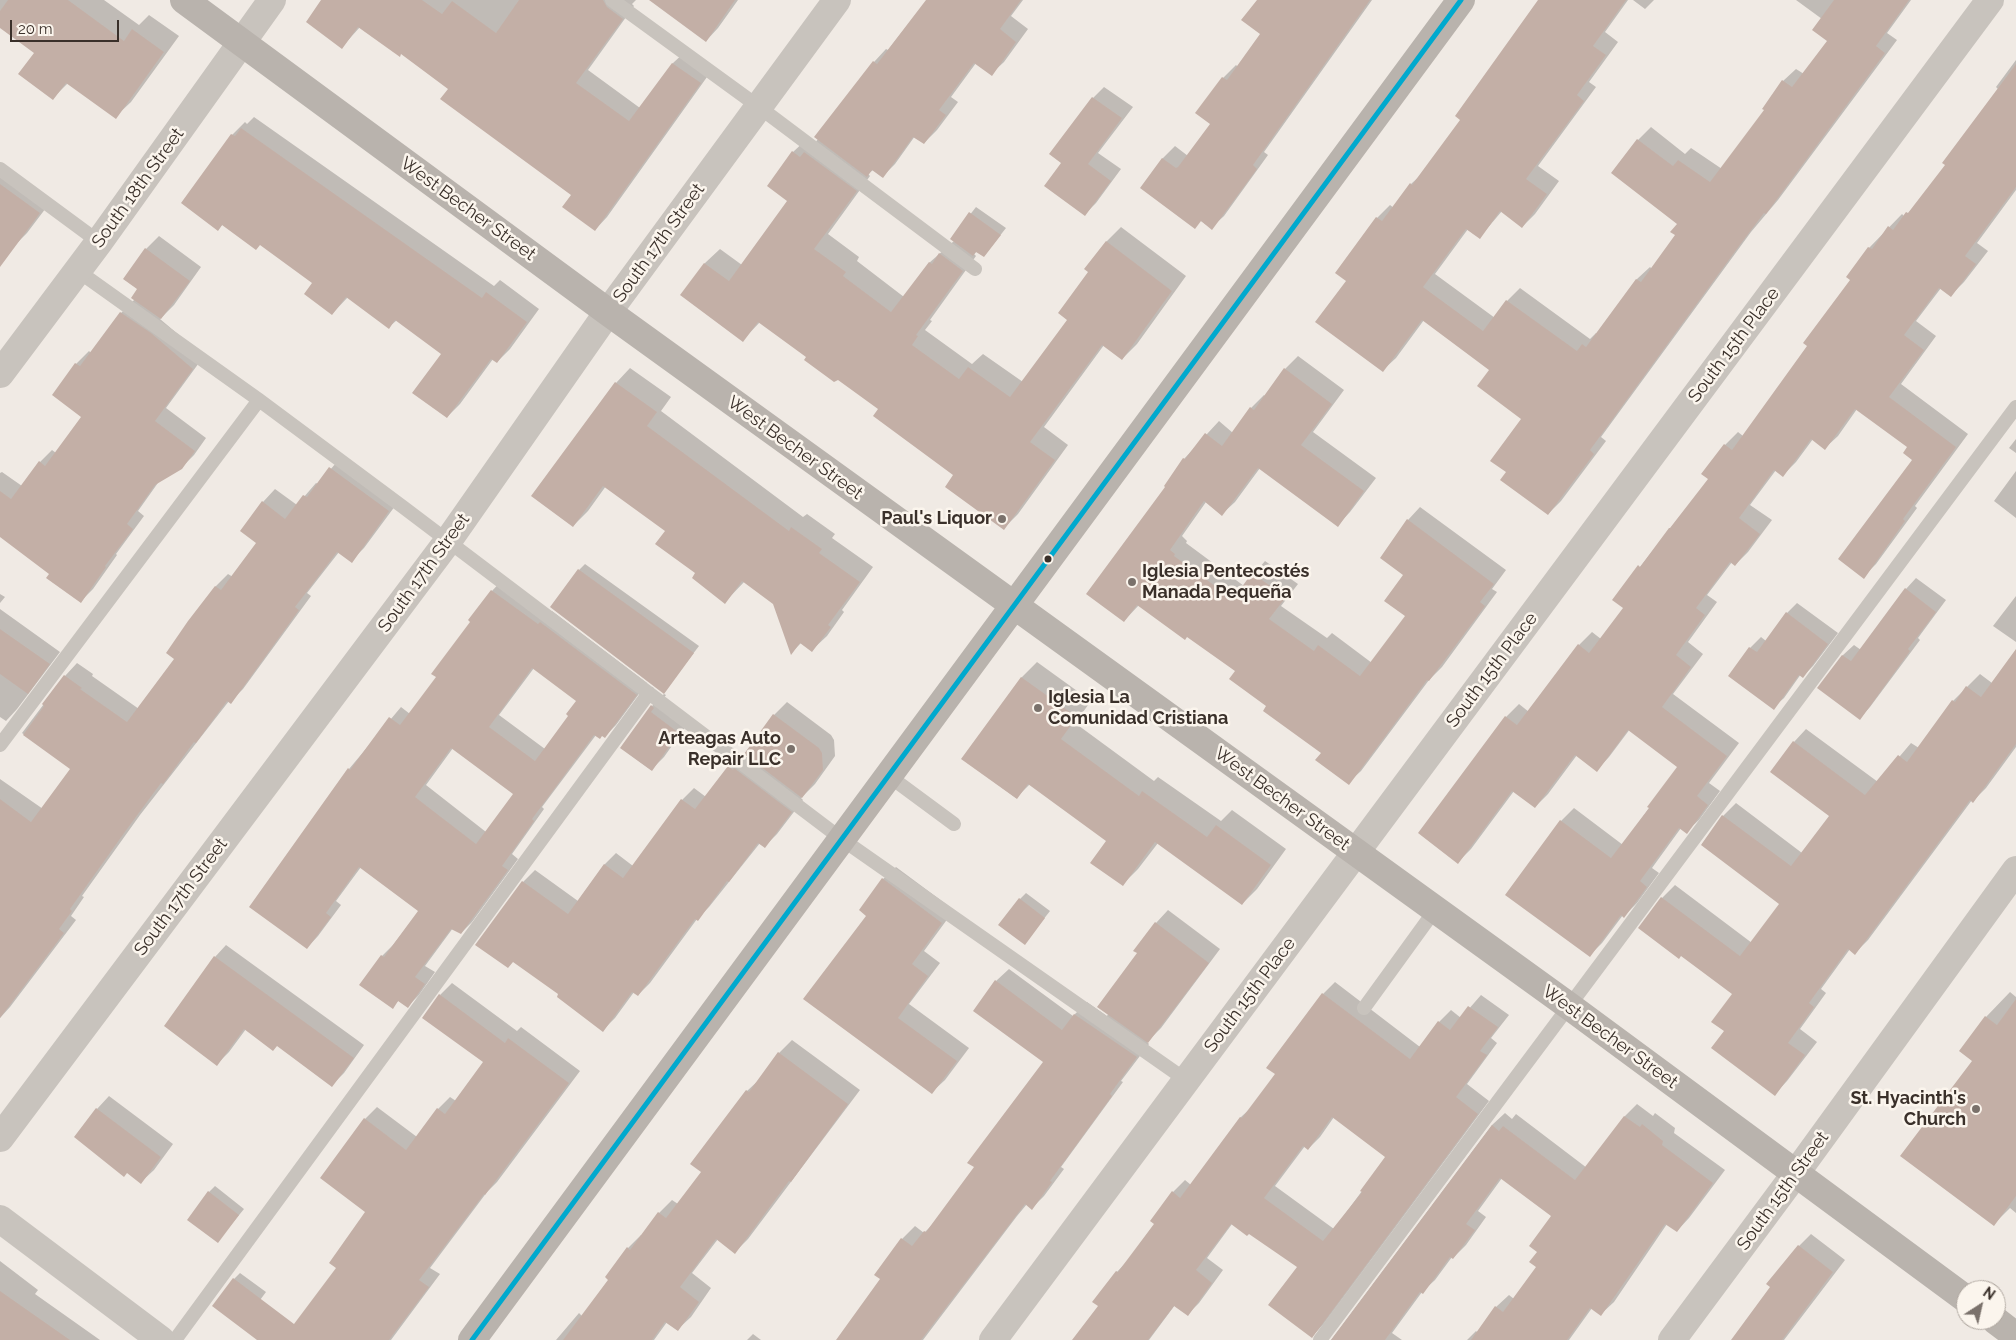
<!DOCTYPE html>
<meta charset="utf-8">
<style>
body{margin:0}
#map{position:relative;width:2016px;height:1340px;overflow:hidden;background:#f0eae4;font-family:Raleway,sans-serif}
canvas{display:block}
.north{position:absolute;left:1956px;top:1280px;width:50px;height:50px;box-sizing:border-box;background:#fbf5ed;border:1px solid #aea69f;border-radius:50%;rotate:35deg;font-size:14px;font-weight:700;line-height:20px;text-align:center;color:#3a302a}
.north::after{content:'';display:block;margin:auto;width:18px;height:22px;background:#7a716b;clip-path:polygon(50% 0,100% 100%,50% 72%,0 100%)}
.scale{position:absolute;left:10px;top:20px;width:109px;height:22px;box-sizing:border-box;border:2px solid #3a302a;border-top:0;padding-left:6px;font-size:15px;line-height:18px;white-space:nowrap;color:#3a302a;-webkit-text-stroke:4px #fbf5ed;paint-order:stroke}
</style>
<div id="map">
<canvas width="2016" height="1340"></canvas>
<div class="north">N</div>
<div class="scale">20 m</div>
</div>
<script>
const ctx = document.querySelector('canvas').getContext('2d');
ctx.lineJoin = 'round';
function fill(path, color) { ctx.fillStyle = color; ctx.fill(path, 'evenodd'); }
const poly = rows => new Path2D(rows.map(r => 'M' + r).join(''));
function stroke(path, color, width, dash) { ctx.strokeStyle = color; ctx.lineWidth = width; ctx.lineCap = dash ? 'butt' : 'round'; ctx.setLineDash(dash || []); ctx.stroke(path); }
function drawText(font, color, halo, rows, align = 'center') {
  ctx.font = font + ' Raleway,sans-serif'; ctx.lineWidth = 5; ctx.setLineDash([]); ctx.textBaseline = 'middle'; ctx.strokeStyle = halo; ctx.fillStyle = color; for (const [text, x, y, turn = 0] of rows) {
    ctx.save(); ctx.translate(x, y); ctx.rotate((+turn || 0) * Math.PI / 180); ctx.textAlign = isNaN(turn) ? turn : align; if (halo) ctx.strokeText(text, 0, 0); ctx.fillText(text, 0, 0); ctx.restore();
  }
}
const shadow = poly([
 [0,0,104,0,139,25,149,15,179,36,131,102,115,117,68,83,53,98,36,53,0,27],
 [324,0,636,0,632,4,634,6,588,70,640,108,673,63,686,51,712,70,607,217,595,230,573,194,449,89,401,53,360,27,342,47],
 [651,0,738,0,718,28,706,41],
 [927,0,1023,0,1011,16,1028,29,1004,62,991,74,976,63,951,97,958,102,937,130,924,143,915,136,895,164,882,177,873,170,868,174,870,176,828,234,859,257,857,261,904,297,929,263,954,241,951,239,976,207,1006,228,984,256,977,251,974,254,976,256,930,320,932,321,925,330,972,364,983,354,1023,382,1069,320,1090,272,1086,269,1107,241,1121,227,1186,276,1137,344,1122,359,1104,345,1044,427,1068,445,1018,514,1004,528,955,475,880,409,760,322,743,340,682,295,705,263,720,249,742,265,789,201,793,152,808,138,815,143,818,139,874,62,886,49,888,50],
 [1258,0,1372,0,1264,152,1268,155,1224,216,1211,228,1201,221,1142,188,1163,158,1175,146,1188,156,1212,124,1197,113,1223,78,1236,65,1238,67,1262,34],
 [1540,0,1628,0,1605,32,1618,42,1589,82,1596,87,1538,166,1559,181,1535,214,1522,227,1502,211,1480,237,1468,229,1435,274,1495,318,1507,301,1520,288,1590,339,1596,333,1598,334,1637,279,1650,267,1652,269,1676,235,1678,224,1613,173,1638,140,1651,127,1685,154,1691,148,1722,169,1766,110,1783,81,1796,69,1804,74,1829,41,1822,19,1796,0,1911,0,1887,33,1897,40,1778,200,1751,232,1601,437,1606,441,1561,501,1548,514,1507,472,1523,419,1490,370,1424,320,1396,358,1383,370,1348,281,1336,273,1377,218,1390,205,1394,208,1411,184,1423,173,1462,119],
 [1633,0,1654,0,1645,9],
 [2016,60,2016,190,1977,243,1988,251,1964,282,1951,295,1941,288,1916,321,1936,336,1901,384,1968,434,1915,506,1917,508,1876,564,1863,577,1914,459,1909,447,1857,409,1838,436,1825,448,1813,439,1796,462,1783,475,1776,470,1750,505,1772,520,1748,552,1735,565,1732,562,1707,595,1717,602,1688,642,1703,654,1673,694,1739,743,1709,783,1720,791,1699,820,1686,832,1681,828,1652,868,1659,873,1637,903,1624,916,1623,915,1602,943,1589,956,1561,821,1574,808,1623,845,1678,767,1630,729,1609,757,1597,770,1577,755,1548,794,1535,807,1514,791,1471,849,1458,862,1506,717,1519,704,1529,712,1579,645,1592,632,1601,639,1625,608,1614,600,1710,478,1725,445,1738,432,1743,436,1808,346,1851,280,1869,248,1902,214,1905,217,1919,201,1946,165,1999,90,1996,87],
 [1104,87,1133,107,1098,153,1121,169,1096,203,1085,214,1063,163,1093,98],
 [254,117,494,286,500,280,539,309,510,349,497,362,493,359,460,404,447,417,443,353,397,320,389,327,348,297,332,314,313,282,261,243,223,224,218,230,182,203,232,135,245,122,247,124],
 [0,162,52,200,27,233,14,246,0,236],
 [159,236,201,267,174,305,160,319,204,356,166,408,206,438,194,455,181,468,160,480,138,511,144,516,116,554,117,555,93,589,81,601,51,573,0,535,0,473,2,472,22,486,40,462,52,450,56,453,83,417,54,395,76,364,89,351,91,353,121,313,135,299,138,289,124,279,146,249],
 [1298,356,1344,390,1313,432,1376,478,1350,512,1338,525,1260,468,1235,502,1222,514,1206,502,1182,536,1187,541,1186,543,1244,586,1265,561,1298,584,1281,606,1327,638,1332,633,1372,663,1406,616,1405,574,1408,520,1420,507,1506,570,1492,589,1497,592,1442,667,1429,680,1361,771,1348,783,1322,753,1268,706,1236,671,1188,636,1139,605,1124,621,1167,487,1184,459,1219,421,1233,433,1251,408,1264,395,1265,396,1285,369],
 [630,368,671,397,661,411,803,517,807,514,835,534,832,538,873,567,842,610,844,612,827,636,812,650,802,642,791,653,774,603,745,581,725,602,697,573,667,531,606,486,588,511,573,526,616,383],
 [2016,439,2016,453,2009,448],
 [342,456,401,498,364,548,351,561,339,552,307,593,311,596,243,689,230,702,229,701,140,815,82,896,84,897,71,916,76,920,10,1007,0,1018,0,779,43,809,72,769,22,733,65,676,77,663,93,674,92,676,139,709,175,659,189,622,216,586,228,574,233,577,258,543,263,502,275,489,297,505,316,483,318,484],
 [2016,471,2016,518,1994,501],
 [585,564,699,646,664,692,579,570],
 [1916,578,1946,600,1918,638,1920,640,1870,707,1860,718,1819,688,1843,655,1854,645,1861,650,1906,589],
 [503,579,550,614,552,611,647,683,616,725,605,736,596,735,542,807,544,809,512,854,518,859,472,922,461,933,453,928,425,966,435,972,419,995,408,1006,399,1000,393,1007,382,956,393,945,420,910,361,867,336,901,341,905,318,936,307,948,349,769,401,707,410,714,438,677,492,591],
 [534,668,577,700,570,716,545,749,499,715],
 [453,748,515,793,486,832,426,785],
 [0,594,5,597,0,603],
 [2016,596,2016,642,1993,626],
 [1797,603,1838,633,1813,666,1803,676,1801,674,1784,698,1773,708,1730,676,1750,648,1761,637,1766,641,1787,613],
 [0,609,60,652,17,709,6,721,0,717],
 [2016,651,2016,747,1986,788,1973,801,1972,800,1868,940,1855,953,1850,949,1821,989,1826,993,1800,1029,1817,1042,1787,1081,1775,1094,1726,1031,1734,993,1682,955,1640,928,1662,898,1675,885,1752,943,1781,903,1702,844,1723,816,1736,803,1802,853,1831,816,1794,742,1806,729,1878,782,1911,743,1919,748,1953,701,1980,674,1992,683],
 [1037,662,1091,701,1075,723,1154,781,1158,777,1221,821,1232,810,1286,849,1257,889,1242,904,1158,843,1138,869,1123,884,1108,841,1030,784,1016,798,963,759,1022,677],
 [664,694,666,695,663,699,691,719,664,757,651,770,621,748,652,706],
 [787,702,831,735,834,740,835,756,815,784,801,798,803,800,777,834,765,846,760,843,709,907,697,919,650,983,638,995,634,992,615,1018,603,1030,560,994,514,961,477,944,523,882,535,870,578,901,604,865,616,853,633,866,682,800,694,788,706,797,728,767,740,755,745,758,748,756,774,715],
 [896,867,954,910,924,951,940,963,909,1004,969,1048,945,1080,932,1092,805,999,868,915,883,879],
 [1026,893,1050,911,1025,943,1020,899],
 [1168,910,1220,949,1161,1028,1147,1042,1149,1044,1121,1081,1123,1082,1061,1167,1064,1169,1044,1196,1032,1208,1027,1204,1017,1216,923,1340,841,1340,882,1279,876,1274,902,1239,915,1226,924,1233,936,1221,975,1167,1045,1062,996,981,1009,969,1073,1016,1087,1002,1107,1016,1156,923],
 [226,945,364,1045,344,1073,332,1085,277,1045,246,1029,229,1052,217,1064,215,957],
 [1335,982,1420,1047,1439,1022,1451,1010,1461,1018,1481,995,1509,1015,1491,1038,1497,1043,1467,1084,1489,1101,1323,1325,1312,1336,1299,1267,1249,1232,1232,1224,1207,1258,1223,1270,1199,1303,1188,1314,1175,1305,1149,1340,1074,1340,1100,1306,1117,1272,1128,1260,1155,1223,1173,1192,1185,1180,1191,1185,1241,1117,1253,1106,1276,1073,1323,994],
 [1334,1117,1387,1157,1334,1229,1275,1186,1305,1146,1308,1149,1320,1137],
 [452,983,517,1031,521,1027,580,1071,497,1182,487,1192,430,1268,440,1274,391,1340,284,1340,338,1267,367,1212,365,1119,377,1107,417,1137,438,1109,450,1097,456,1101,485,1062,440,995],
 [2010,992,2016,997,2016,1213,2010,1208,1994,1224,1973,1061,1986,1017],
 [792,1040,860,1090,748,1239,735,1252,718,1239,692,1273,711,1288,691,1317,677,1330,667,1322,654,1340,556,1340,579,1313,582,1316,609,1279,628,1248,641,1235,642,1236,659,1213,672,1200,678,1204,702,1172,747,1091,761,1078,779,1053],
 [109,1096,173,1144,154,1170,141,1182,127,1172,97,1109],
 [1637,1104,1653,1116,1655,1113,1675,1128,1674,1133,1725,1170,1689,1218,1677,1231,1667,1224,1614,1302,1601,1314,1592,1308,1569,1340,1467,1340,1476,1331,1478,1333,1496,1307,1509,1295,1514,1299,1537,1267,1538,1252,1553,1216,1502,1178,1478,1211,1486,1217,1466,1245,1453,1258,1452,1257,1435,1280,1422,1292,1392,1333,1402,1340,1331,1340,1492,1125,1505,1113,1512,1119,1516,1114,1587,1168,1625,1116],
 [215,1186,244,1209,218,1241,209,1192],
 [1811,1234,1845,1260,1784,1340,1743,1340,1772,1286,1799,1246],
 [0,1261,38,1290,35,1294,100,1340,0,1340],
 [240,1273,266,1292,246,1319,234,1279],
 [753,1334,761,1340,747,1340]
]);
const building = poly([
 [8,0,68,0,124,41,132,29,164,52,116,119,66,83,53,100,18,74,34,53,0,28,0,11],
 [321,0,422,0,442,14,452,1,496,33,519,0,603,0,607,7,623,19,576,83,629,121,672,63,701,83,595,231,562,207,571,195,440,99,448,89,401,54,400,57,358,27,342,49,306,22],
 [649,0,735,0,706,42],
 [926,0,1021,0,1000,29,1016,42,992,76,974,63,939,110,946,115,924,144,913,137,883,178,872,170,867,177,814,137,873,61,877,64],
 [1257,0,1370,0,1253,165,1257,169,1212,230,1201,221,1195,229,1140,188,1162,158,1176,168,1178,167,1210,124,1195,113,1222,77,1227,80,1260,34,1241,20],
 [1538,0,1626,0,1593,46,1606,55,1577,95,1584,101,1526,179,1547,194,1522,228,1500,211,1480,239,1466,229,1423,287,1483,331,1506,300,1577,351,1582,344,1586,347,1636,279,1641,282,1675,235,1670,232,1677,224,1611,173,1637,139,1673,166,1678,160,1710,182,1764,110,1762,109,1782,80,1792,87,1827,41,1812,30,1834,0,1909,0,1876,46,1885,53,1766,214,1764,213,1739,246,1590,450,1594,454,1548,515,1500,480,1506,472,1490,461,1521,419,1477,386,1489,370,1422,320,1383,372,1315,322,1346,281,1335,273,1376,217,1382,221,1410,183,1412,185,1460,120,1455,116],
 [2016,64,2016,187,1965,256,1976,264,1951,297,1939,288,1904,335,1924,350,1889,397,1956,447,1903,519,1905,521,1864,579,1838,559,1912,460,1903,453,1907,447,1855,409,1825,450,1811,439,1783,477,1774,470,1739,518,1760,534,1735,566,1730,562,1696,608,1705,615,1676,655,1691,667,1662,707,1727,756,1697,796,1708,805,1687,834,1679,828,1640,881,1647,887,1624,918,1621,915,1590,957,1505,895,1560,820,1611,858,1649,808,1647,807,1677,767,1628,730,1597,772,1575,755,1535,808,1512,791,1458,864,1418,833,1505,716,1517,725,1578,644,1589,653,1623,608,1612,600,1638,565,1640,567,1669,528,1670,528,1708,479,1701,474,1724,444,1732,450,1807,346,1803,343,1850,280,1846,277,1868,247,1872,249,1888,226,1893,230,1906,212,1908,213,1945,165,1942,163],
 [1092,97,1122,118,1088,164,1111,181,1085,216,1044,186,1061,163,1049,154],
 [241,128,482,298,486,292,527,322,497,363,491,359,447,418,412,393,441,354,395,320,389,329,346,297,332,315,304,294,312,283,260,245,256,250,222,225,218,231,181,203,231,134,235,136],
 [792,151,800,157,804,152,857,191,814,249,846,272,843,276,891,312,929,262,932,264,939,253,963,271,916,335,918,336,912,345,959,379,968,367,1010,397,1067,320,1058,313,1088,272,1084,269,1106,241,1172,291,1122,360,1102,345,1030,442,1055,460,1004,530,945,487,953,475,873,416,878,409,838,380,834,382,804,360,806,357,758,322,743,342,680,295,704,263,729,281,787,201,767,186],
 [0,184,40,213,0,267],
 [969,212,1001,235,984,257,976,252,973,256,950,239],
 [145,248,190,281,161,319,131,298,137,289,123,279],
 [120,312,151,333,193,369,155,421,195,451,182,469,155,485,127,524,133,529,105,566,106,567,81,603,46,578,49,574,0,537,0,491,11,499,39,461,45,466,81,417,52,395,75,363,80,366],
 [1284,368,1332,404,1301,445,1364,491,1338,527,1258,468,1222,516,1204,501,1170,550,1175,554,1174,556,1233,599,1252,573,1286,597,1269,619,1314,651,1318,645,1360,676,1405,616,1384,601,1403,575,1380,558,1407,519,1494,584,1480,602,1485,606,1429,681,1427,680,1349,785,1315,760,1321,753,1263,711,1266,706,1229,679,1235,671,1187,637,1185,640,1137,605,1124,622,1086,594,1165,487,1164,486,1183,458,1185,459,1205,433,1222,446,1250,407,1254,410],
 [615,382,657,412,647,426,789,531,791,527,822,549,819,553,860,582,828,625,831,627,812,652,800,643,791,655,773,604,742,581,725,604,692,578,695,573,655,544,665,531,603,486,573,527,531,496],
 [329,467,389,511,352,563,337,552,295,607,299,610,231,704,227,701,196,743,194,742,163,784,161,783,127,829,70,909,72,911,59,929,64,933,0,1018,0,799,31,822,70,769,23,735,44,706,42,704,64,675,82,688,80,689,127,722,174,659,166,653,188,621,215,586,221,590,256,543,240,531,262,501,285,519,303,495,307,497],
 [578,569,694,653,664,694,550,607],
 [1905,588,1936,612,1908,649,1910,651,1860,720,1817,688,1842,655,1851,661],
 [491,590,538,624,540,622,637,695,605,738,602,736,600,739,594,735,532,819,534,821,502,866,508,870,461,934,451,929,415,977,425,984,408,1008,398,1001,393,1009,359,985,381,955,384,957,418,911,359,867,326,913,331,917,307,949,249,907,348,768,350,770,389,717,400,725,436,677,431,674,470,622,468,620],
 [532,668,576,701,566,714,568,716,535,761,489,727],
 [451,748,513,794,476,844,415,797],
 [1786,612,1828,644,1803,678,1799,675,1774,710,1728,676,1749,647,1757,652],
 [0,629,50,664,28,694,0,674],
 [2016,649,2016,744,1973,803,1970,800,1855,955,1848,949,1809,1003,1814,1007,1788,1043,1805,1055,1775,1096,1711,1048,1724,1031,1711,1022,1732,994,1681,956,1679,959,1638,928,1661,897,1740,956,1779,904,1701,845,1722,815,1791,866,1829,816,1770,772,1793,741,1865,795,1898,755,1907,762,1952,700,1955,702,1966,686,1981,697],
 [1021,677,1077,717,1061,739,1139,796,1142,791,1207,837,1216,825,1271,865,1242,905,1155,842,1123,886,1090,863,1106,841,1028,784,1017,799,961,759],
 [651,705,654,708,651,712,679,733,652,771,620,748],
 [773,714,819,748,822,753,823,770,802,798,744,754],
 [728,766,733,770,734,768,792,812,765,848,758,843,729,882,727,881,698,921,695,919,638,996,632,992,603,1032,557,997,558,994,513,962,508,968,475,945,522,881,568,914,604,864,623,878,681,799,695,809],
 [882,878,942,923,912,964,928,976,898,1018,957,1061,932,1094,803,999,866,916,859,910],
 [1019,898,1045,918,1025,945,998,925],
 [1155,922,1209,963,1148,1043,1097,1007,1137,953,1133,951],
 [214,956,354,1058,332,1087,277,1046,273,1051,244,1029,217,1066,164,1026],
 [995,980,1062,1030,1074,1014,1137,1057,1110,1094,1112,1096,1050,1181,1052,1182,1032,1210,1025,1204,921,1340,836,1340,880,1279,874,1275,901,1238,912,1246,924,1231,926,1232,974,1167,967,1163,1043,1062,973,1011],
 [1322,993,1410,1059,1438,1021,1450,1030,1468,1006,1498,1027,1480,1051,1487,1055,1456,1097,1478,1114,1312,1338,1268,1305,1297,1267,1249,1234,1247,1236,1231,1224,1196,1270,1212,1283,1188,1316,1174,1306,1148,1340,1072,1340,1098,1306,1092,1302,1116,1271,1118,1272,1154,1224,1150,1221,1172,1191,1180,1198,1240,1117,1242,1118,1275,1074,1266,1068],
 [1332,1117,1385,1157,1360,1191,1362,1192,1323,1241,1264,1198,1303,1146,1308,1150],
 [439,994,505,1043,508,1038,569,1083,485,1195,484,1194,419,1280,429,1287,389,1340,257,1340,212,1306,233,1278,294,1324,336,1268,329,1263,365,1212,320,1178,364,1118,406,1150,437,1108,445,1114,483,1062,422,1018],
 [2016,999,2016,1196,1994,1226,1900,1156,1972,1061,1959,1051,1985,1016,1997,1025],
 [778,1052,848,1104,791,1182,789,1181,735,1254,716,1239,680,1287,699,1302,678,1331,665,1322,652,1340,563,1340,608,1280,605,1277,627,1247,630,1250,658,1212,666,1218,701,1172,690,1164,746,1090,749,1092],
 [96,1108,161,1157,141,1184,127,1173,124,1177,74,1137],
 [1624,1116,1640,1127,1642,1124,1663,1141,1662,1145,1713,1183,1677,1232,1665,1224,1601,1316,1590,1308,1567,1340,1471,1340,1495,1306,1503,1312,1536,1267,1529,1262,1537,1252,1529,1246,1551,1216,1500,1178,1466,1224,1475,1230,1453,1259,1450,1257,1423,1294,1420,1292,1385,1340,1331,1340,1492,1125,1499,1131,1503,1126,1575,1180],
 [208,1191,239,1215,218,1243,187,1220],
 [1798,1245,1833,1272,1782,1340,1731,1340,1770,1287,1766,1284],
 [0,1291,70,1340,0,1340]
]);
const lane = poly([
 [612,0,759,107,975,269],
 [0,169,99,242],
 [78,271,259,400,403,507,843,840,1186,1080],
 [0,745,259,400],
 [889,776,954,824],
 [1364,1008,1435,910],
 [175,1340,649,693],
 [1320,1340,2016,407]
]);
const street = poly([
 [0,374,99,242,272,0],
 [0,1138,448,541,608,312,837,0],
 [0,1219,161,1340],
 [993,1340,1990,0],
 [1672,1340,1796,1173,2016,870]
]);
const secondary = poly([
 [184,0,608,312,1569,1006,1966,1299],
 [1995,1320,2016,1336],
 [472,1340,1461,0]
]);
const bus1 = poly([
 [472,1340,1461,0]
]);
const markers = [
 [1002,519,5,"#7a716b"],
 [1048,559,4.5,"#3a302a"],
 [1132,582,5,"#7a716b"],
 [1038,708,5,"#7a716b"],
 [791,749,5,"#7a716b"],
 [1976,1109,5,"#7a716b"]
];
const streetNames = [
 ["South 18th Street",138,188,-54],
 ["West Becher Street",468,209,36],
 ["South 17th Street",659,243,-54],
 ["South 15th Place",1734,345,-53],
 ["West Becher Street",795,448,36],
 ["South 17th Street",424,573,-54],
 ["South 15th Place",1492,670,-53],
 ["West Becher Street",1282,799,36],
 ["South 17th Street",181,897,-53],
 ["South 15th Place",1250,995,-53],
 ["West Becher Street",1610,1037,36],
 ["South 15th Street",1783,1191,-54]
];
const poiNames = [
 ["Paul's Liquor",992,519],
 ["Iglesia Pentecostés",1142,572,"left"],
 ["Manada Pequeña",1142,593,"left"],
 ["Iglesia La",1048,698,"left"],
 ["Comunidad Cristiana",1048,719,"left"],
 ["Arteagas Auto",781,739],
 ["Repair LLC",781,760],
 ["St. Hyacinth's",1966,1099],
 ["Church",1966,1120]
];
fill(shadow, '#0003');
fill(building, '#c3afa6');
stroke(lane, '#c8c3bd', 14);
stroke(street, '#c8c3bd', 28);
stroke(secondary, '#b9b3ad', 28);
stroke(bus1, '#00a9ce', 5);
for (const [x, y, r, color] of markers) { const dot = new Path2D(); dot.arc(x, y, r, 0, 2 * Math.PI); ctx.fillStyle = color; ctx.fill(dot); stroke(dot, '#fbf5ed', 2); }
drawText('18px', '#3a302a', '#fbf5ed', streetNames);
drawText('bold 18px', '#3a302a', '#fbf5ed', poiNames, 'right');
</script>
